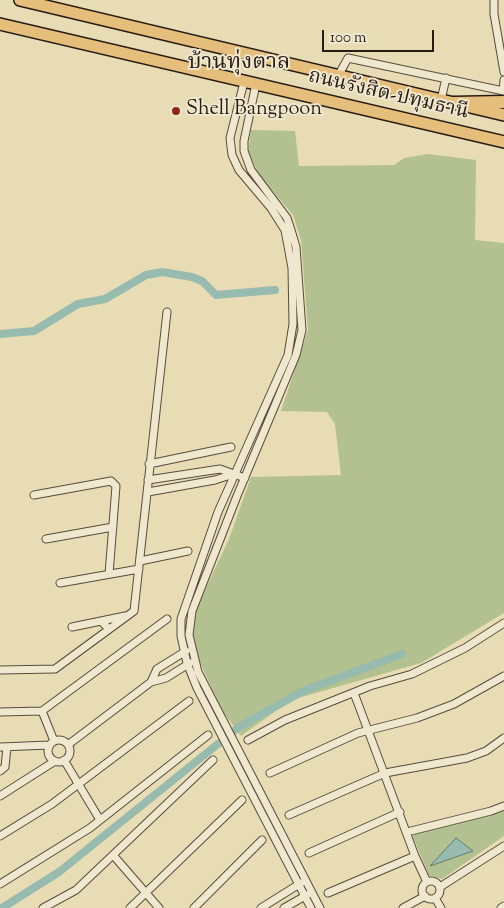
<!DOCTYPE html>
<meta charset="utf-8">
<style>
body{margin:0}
#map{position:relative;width:504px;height:908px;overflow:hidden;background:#e7dcb4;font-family:"Sorts Mill Goudy",serif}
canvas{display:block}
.scale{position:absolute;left:322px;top:30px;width:112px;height:22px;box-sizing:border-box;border:2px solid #281b15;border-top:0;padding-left:6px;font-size:15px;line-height:18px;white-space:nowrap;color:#281b15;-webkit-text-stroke:4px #efe8ce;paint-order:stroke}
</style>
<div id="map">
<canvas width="504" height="908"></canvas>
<div class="scale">100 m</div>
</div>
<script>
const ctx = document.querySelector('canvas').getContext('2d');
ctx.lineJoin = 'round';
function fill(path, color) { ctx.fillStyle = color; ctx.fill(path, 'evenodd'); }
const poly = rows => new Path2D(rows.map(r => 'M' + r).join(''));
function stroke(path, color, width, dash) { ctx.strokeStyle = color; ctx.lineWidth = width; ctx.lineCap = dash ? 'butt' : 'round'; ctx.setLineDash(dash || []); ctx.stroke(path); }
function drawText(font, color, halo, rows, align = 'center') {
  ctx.font = font + ' "Sorts Mill Goudy","Noto Serif Thai",serif'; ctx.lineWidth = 4; ctx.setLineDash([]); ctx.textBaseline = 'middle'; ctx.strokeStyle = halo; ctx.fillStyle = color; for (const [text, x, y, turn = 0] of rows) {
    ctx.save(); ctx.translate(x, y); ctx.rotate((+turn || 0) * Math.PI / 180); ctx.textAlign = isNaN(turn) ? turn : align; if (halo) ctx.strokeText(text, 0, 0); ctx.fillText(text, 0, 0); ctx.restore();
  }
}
const green = poly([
 [251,130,295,131,299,166,394,165,404,158,428,154,476,160,475,240,504,243,504,613,421,663,291,700,241,736,223,712,200,663,193,636,195,611,229,539,251,477,341,475,335,424,327,412,281,411,308,330,301,240,293,215,260,176,248,153],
 [504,809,504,836,442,879,429,875,412,835]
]);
const water = poly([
 [456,838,473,851,430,866,456,838]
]);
const canal = poly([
 [0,334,34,331,78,304,105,299,146,275,162,272,192,277,202,281,216,295,275,290],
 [2,908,59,872,239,727,303,691,402,654]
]);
const minor = poly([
 [494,0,494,14,504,72],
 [338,76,348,58,504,91],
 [244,82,230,138,232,155,239,170,271,208,285,230,292,268,293,324,288,355,218,512,181,619,181,636,187,663,197,688,311,908],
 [256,84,244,141,244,151,251,170,287,218,291,230,296,247,302,330,296,355,237,496,192,611,189,635,198,672,320,908],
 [503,91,504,80],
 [441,100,446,78],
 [149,464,231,447],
 [148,480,220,469,245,478],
 [148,492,215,480,234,474],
 [34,495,111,481,116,486,109,574],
 [46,539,113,527],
 [140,561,188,551],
 [60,583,139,569],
 [101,621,125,616],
 [72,627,101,621,109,629],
 [186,651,157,669,151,682,166,678,190,663],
 [0,670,55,669,134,611,167,312],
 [354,693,415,856,427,882],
 [42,711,54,741],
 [0,712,42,711,167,619],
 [248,740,285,720,370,686,412,674,465,648,504,623],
 '48 751a11 11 0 1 1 22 0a11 11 0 1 1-22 0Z',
 [69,744,151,682],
 [0,747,49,745],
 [64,760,100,820],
 [0,771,5,767,7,747],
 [270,773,358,733,417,718,454,704,504,676],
 [0,796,55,761],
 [289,815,385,773,467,758,486,751,504,738],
 [407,832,491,811,504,806],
 [0,836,52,804,189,701],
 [309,853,400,812],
 [113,855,159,908],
 '422 890a9 9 0 1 1 18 0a9 9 0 1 1-18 0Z',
 [0,884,90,828,208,735],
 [440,887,504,846],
 [328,893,415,856],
 [435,898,441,908],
 [43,908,76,890,213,760],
 [130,908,242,800],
 [194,908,262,840],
 [261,908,301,883],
 [284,908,307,895],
 [403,908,425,896],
 [501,908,504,906]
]);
const primary = poly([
 [20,0,504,115],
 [0,24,504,142]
]);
const motorway = poly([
 [454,103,504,102]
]);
const markers = [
 [176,111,5,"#8f2418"]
];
const streetNames = [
 ["ถนนรังสิต-ปทุมธานี",388,96,13]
];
const poiNames = [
 ["Shell Bangpoon",186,111]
];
const quarterNames = [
 ["บ้านทุ่งตาล",239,64]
];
fill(green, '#b2c18f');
fill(water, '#97bbaf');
stroke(water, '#6b7b71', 1);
stroke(canal, '#97bbaf', 8);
stroke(minor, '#584b3d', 9);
stroke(primary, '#281b15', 14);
stroke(motorway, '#281b15', 15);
stroke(minor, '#efe8ce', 7);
stroke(primary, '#e4be7a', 11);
stroke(motorway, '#e4be7a', 12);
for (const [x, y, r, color] of markers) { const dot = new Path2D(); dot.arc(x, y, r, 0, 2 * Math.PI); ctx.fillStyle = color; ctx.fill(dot); stroke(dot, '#efe8ce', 2); }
drawText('20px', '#281b15', '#efe8ce', streetNames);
drawText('20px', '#281b15', '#efe8ce', poiNames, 'left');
drawText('22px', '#281b15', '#efe8ce', quarterNames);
</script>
